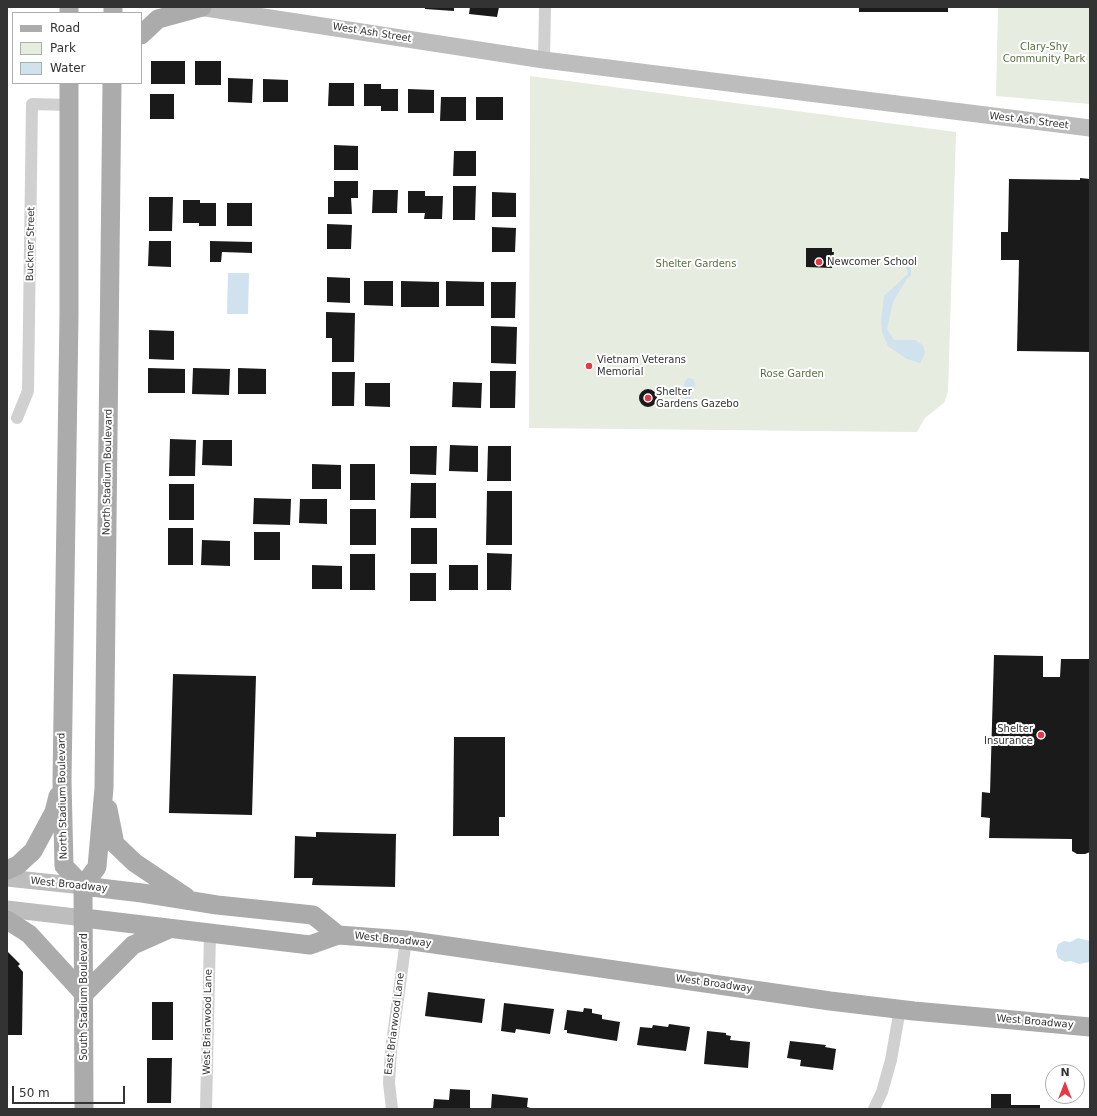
<!DOCTYPE html>
<style>
body{margin:0}
#map{position:relative;width:1097px;height:1116px;overflow:hidden;background:#fff;font-family:"DejaVu Sans",sans-serif}
canvas{display:block}
.frame{position:absolute;inset:0;border:8px solid #333;pointer-events:none}
.legend{position:absolute;left:12px;top:12px;width:130px;height:72px;box-sizing:border-box;background:#fff;border:1px solid #adadad;margin:0;padding:5px 7px;list-style:none;font-size:12px;color:#333}
.legend li{display:flex;align-items:center;gap:8px;height:20px}
.legend b{width:20px;border:1px solid #adadad}
.north{position:absolute;left:1045px;top:1064px;width:40px;height:40px;box-sizing:border-box;background:#fff;border:1px solid #adadad;border-radius:50%;rotate:0deg;font-size:11px;font-weight:700;line-height:16px;text-align:center;color:#333}
.north::after{content:'';display:block;margin:auto;width:14px;height:18px;background:#e63946;clip-path:polygon(50% 0,100% 100%,50% 72%,0 100%)}
.scale{position:absolute;left:12px;top:1086px;width:113px;height:18px;box-sizing:border-box;border:2px solid #333;border-top:0;padding-left:5px;font-size:12px;line-height:14px;white-space:nowrap;color:#333;-webkit-text-stroke:3px #fff;paint-order:stroke}
</style>
<div id="map">
<canvas width="1097" height="1116"></canvas>
<div class="frame"></div>
<ul class="legend">
<li><b style="height:5px;background:#ababab"></b>Road</li>
<li><b style="height:11px;background:#e6ecdf"></b>Park</li>
<li><b style="height:11px;background:#cfe2ee"></b>Water</li>
</ul>
<div class="north">N</div>
<div class="scale">50 m</div>
</div>
<script>
const ctx = document.querySelector('canvas').getContext('2d');
ctx.lineJoin = 'round';
function fill(path, color) { ctx.fillStyle = color; ctx.fill(path, 'evenodd'); }
const poly = rows => new Path2D(rows.map(r => 'M' + r).join(''));
function stroke(path, color, width, dash) { ctx.strokeStyle = color; ctx.lineWidth = width; ctx.lineCap = dash ? 'butt' : 'round'; ctx.setLineDash(dash || []); ctx.stroke(path); }
function drawText(font, color, halo, rows, align = 'center') {
  ctx.font = font + ' "DejaVu Sans",sans-serif'; ctx.lineWidth = 4; ctx.setLineDash([]); ctx.textBaseline = 'middle'; ctx.strokeStyle = halo; ctx.fillStyle = color; for (const [text, x, y, turn = 0] of rows) {
    ctx.save(); ctx.translate(x, y); ctx.rotate((+turn || 0) * Math.PI / 180); ctx.textAlign = isNaN(turn) ? turn : align; if (halo) ctx.strokeText(text, 0, 0); ctx.fillText(text, 0, 0); ctx.restore();
  }
}
const green = poly([
 [998,7,1090,7,1090,104,996,96],
 [530,76,956,132,948,391,944,403,925,418,917,432,529,428]
]);
const water = poly([
 [902,256,911,268,911,275,906,280,893,302,887,329,894,340,915,340,923,345,925,353,920,363,907,359,888,346,882,332,881,322,884,296,908,274,907,269,901,258],
 [228,273,249,273,248,314,227,314],
 [688,378,693,379,695,385,691,399,692,404,686,407,683,403,686,397,684,385,685,381],
 [1078,938,1090,941,1090,962,1079,964,1071,961,1065,962,1058,958,1056,951,1058,944,1064,941,1070,942]
]);
const building = poly([
 [425,7,454,7,454,11,425,9],
 [470,7,499,7,497,17,469,14],
 [859,7,948,7,948,12,859,12],
 [151,61,185,61,185,84,151,84],
 [195,61,221,61,221,85,195,85],
 [228,78,253,79,252,103,228,102],
 [263,79,288,80,288,102,263,102],
 [329,83,354,83,354,106,328,106],
 [364,84,381,84,381,89,398,89,398,111,381,111,381,106,364,106],
 [408,89,434,90,434,113,408,113],
 [150,94,174,94,174,119,150,119],
 [441,97,466,97,466,121,440,121],
 [476,97,503,97,503,120,476,120],
 [334,145,358,146,358,170,334,170],
 [454,151,476,151,476,176,453,176],
 [1080,178,1090,179,1090,352,1017,351,1019,260,1001,260,1001,232,1008,232,1009,179,1080,180],
 [334,181,358,181,358,198,351,198,352,214,328,214,328,197,334,197],
 [453,186,476,186,475,220,453,220],
 [373,190,398,190,397,213,372,213],
 [408,191,425,191,425,196,443,196,442,219,424,219,425,213,408,213],
 [492,192,516,193,516,217,492,217],
 [149,197,173,197,172,231,149,231],
 [183,200,200,200,200,203,216,203,216,226,199,226,199,223,183,223],
 [227,203,252,203,252,226,227,226],
 [327,224,352,225,351,249,327,249],
 [492,227,516,228,515,252,492,252],
 [149,241,171,241,171,267,148,266],
 [210,241,252,242,252,253,222,252,221,262,210,262],
 [806,248,832,248,832,252,834,252,832,268,806,267],
 [327,277,350,278,350,303,327,302],
 [364,281,393,281,393,306,364,305],
 [401,281,439,282,439,307,401,307],
 [446,281,484,282,484,306,446,306],
 [491,282,516,282,515,318,491,318],
 [326,312,355,313,354,362,332,362,332,338,326,338],
 [491,326,517,327,516,364,491,363],
 [149,330,174,331,174,360,149,359],
 [148,368,185,369,185,393,148,393],
 [193,368,230,369,229,395,192,394],
 [238,368,266,369,266,394,238,394],
 [490,371,516,371,515,408,490,408],
 [332,372,355,372,354,406,332,406],
 [453,382,482,383,481,408,452,407],
 [365,383,390,383,390,407,365,406],
 '639 398a9 9 0 1 1 18 0a9 9 0 1 1-18 0Z',
 [170,439,196,440,195,476,169,476],
 [203,440,232,440,232,466,202,465],
 [450,445,478,446,478,472,449,471],
 [410,446,437,446,436,475,410,474],
 [488,446,511,446,511,481,487,481],
 [312,464,341,465,341,489,312,489],
 [350,464,375,464,375,500,350,500],
 [411,483,436,483,436,518,410,518],
 [169,484,194,484,194,520,169,520],
 [487,491,512,491,512,545,486,545],
 [254,498,291,499,290,525,253,524],
 [300,499,327,499,327,524,299,523],
 [350,509,376,509,376,545,350,545],
 [168,528,193,528,193,565,168,565],
 [411,528,437,528,437,564,411,564],
 [254,532,280,532,280,560,254,560],
 [202,540,230,541,230,566,201,565],
 [487,553,512,554,511,590,487,590],
 [350,554,375,554,375,590,350,590],
 [312,565,342,566,342,589,312,589],
 [449,565,478,565,478,590,449,590],
 [410,573,436,573,436,601,410,601],
 [994,655,1043,656,1043,677,1060,677,1061,659,1090,659,1090,852,1085,854,1077,854,1072,851,1072,839,989,838,990,818,981,817,982,792,990,793],
 [173,674,256,676,252,815,169,813],
 [454,737,505,737,505,817,499,817,499,836,453,836],
 [316,832,396,834,395,887,312,885,313,878,294,878,295,836,316,837],
 [8,952,20,964,18,966,23,972,22,1035,7,1035],
 [428,992,485,999,482,1023,425,1016],
 [152,1002,173,1002,173,1040,152,1040],
 [504,1003,554,1009,550,1034,516,1029,515,1033,501,1031],
 [584,1008,592,1009,592,1013,602,1015,602,1019,620,1022,617,1041,567,1033,567,1030,564,1030,567,1010,583,1012],
 [669,1024,690,1027,686,1051,637,1045,640,1027,652,1028,653,1025,668,1027],
 [707,1031,726,1033,726,1035,731,1036,730,1040,750,1042,748,1068,704,1064],
 [790,1041,826,1045,825,1047,836,1049,833,1070,800,1066,801,1060,787,1058],
 [147,1058,172,1058,171,1103,147,1103],
 [450,1089,470,1090,470,1109,433,1109,434,1099,449,1100],
 [492,1094,528,1098,527,1107,534,1109,491,1109],
 [991,1094,1011,1094,1011,1105,1040,1105,1040,1109,991,1109]
]);
const street = poly([
 [544,60,545,7],
 [17,418,28,391,32,104,69,105],
 [206,1109,210,934],
 [392,1109,389,1083,391,1050,406,940],
 [874,1109,882,1092,891,1060,900,1009]
]);
const secondary = poly([
 [199,7,544,60,1090,128],
 [7,878,83,886],
 [7,909,84,918]
]);
const primary = poly([
 [69,13,69,7],
 [113,13,113,7],
 [141,35,158,19,202,7],
 [69,83,69,316,62,781,64,866,83,886],
 [108,809,115,844,135,863,186,897],
 [7,870,18,865,33,851,54,812,58,796],
 [83,886,97,867,104,788,112,83],
 [83,886,142,893,217,905,313,915,338,935],
 [83,886,84,1109],
 [84,918,310,945,338,935,406,940,830,1001,914,1011,1090,1027],
 [7,920,29,934,84,994],
 [84,994,133,945,169,929]
]);
const markers = [
 [819,262,4,"#e63946"],
 [589,366,4,"#e63946"],
 [648,398,4,"#e63946"],
 [1041,735,4,"#e63946"]
];
const streetNames = [
 ["West Ash Street",372,33,9],
 ["West Ash Street",1029,121,7],
 ["Buckner Street",31,244,-89],
 ["North Stadium Boulevard",108,472,-89],
 ["North Stadium Boulevard",63,796,-91],
 ["West Broadway",69,885,6],
 ["West Broadway",393,940,6],
 ["West Broadway",714,984,8],
 ["South Stadium Boulevard",84,997,-90],
 ["West Briarwood Lane",208,1022,-89],
 ["West Broadway",1035,1022,5],
 ["East Briarwood Lane",395,1024,-83]
];
const parkNames = [
 ["Clary-Shy",1044,47],
 ["Community Park",1044,59],
 ["Shelter Gardens",696,264],
 ["Rose Garden",792,374]
];
const poiNames = [
 ["Newcomer School",827,262],
 ["Vietnam Veterans",597,360],
 ["Memorial",597,372],
 ["Shelter",656,392],
 ["Gardens Gazebo",656,404],
 ["Shelter",1033,729,"right"],
 ["Insurance",1033,741,"right"]
];
fill(green, '#e6ecdf');
fill(water, '#cfe2ee');
fill(building, '#1a1a1a');
stroke(street, '#d0d0d0', 12);
stroke(secondary, '#bdbdbd', 17);
stroke(primary, '#ababab', 19);
for (const [x, y, r, color] of markers) { const dot = new Path2D(); dot.arc(x, y, r, 0, 2 * Math.PI); ctx.fillStyle = color; ctx.fill(dot); stroke(dot, '#fff', 1.5); }
drawText('10px', '#333', '#fff', streetNames);
drawText('10px', '#56703f', '#fff', parkNames);
drawText('10px', '#333', '#fff', poiNames, 'left');
</script>
